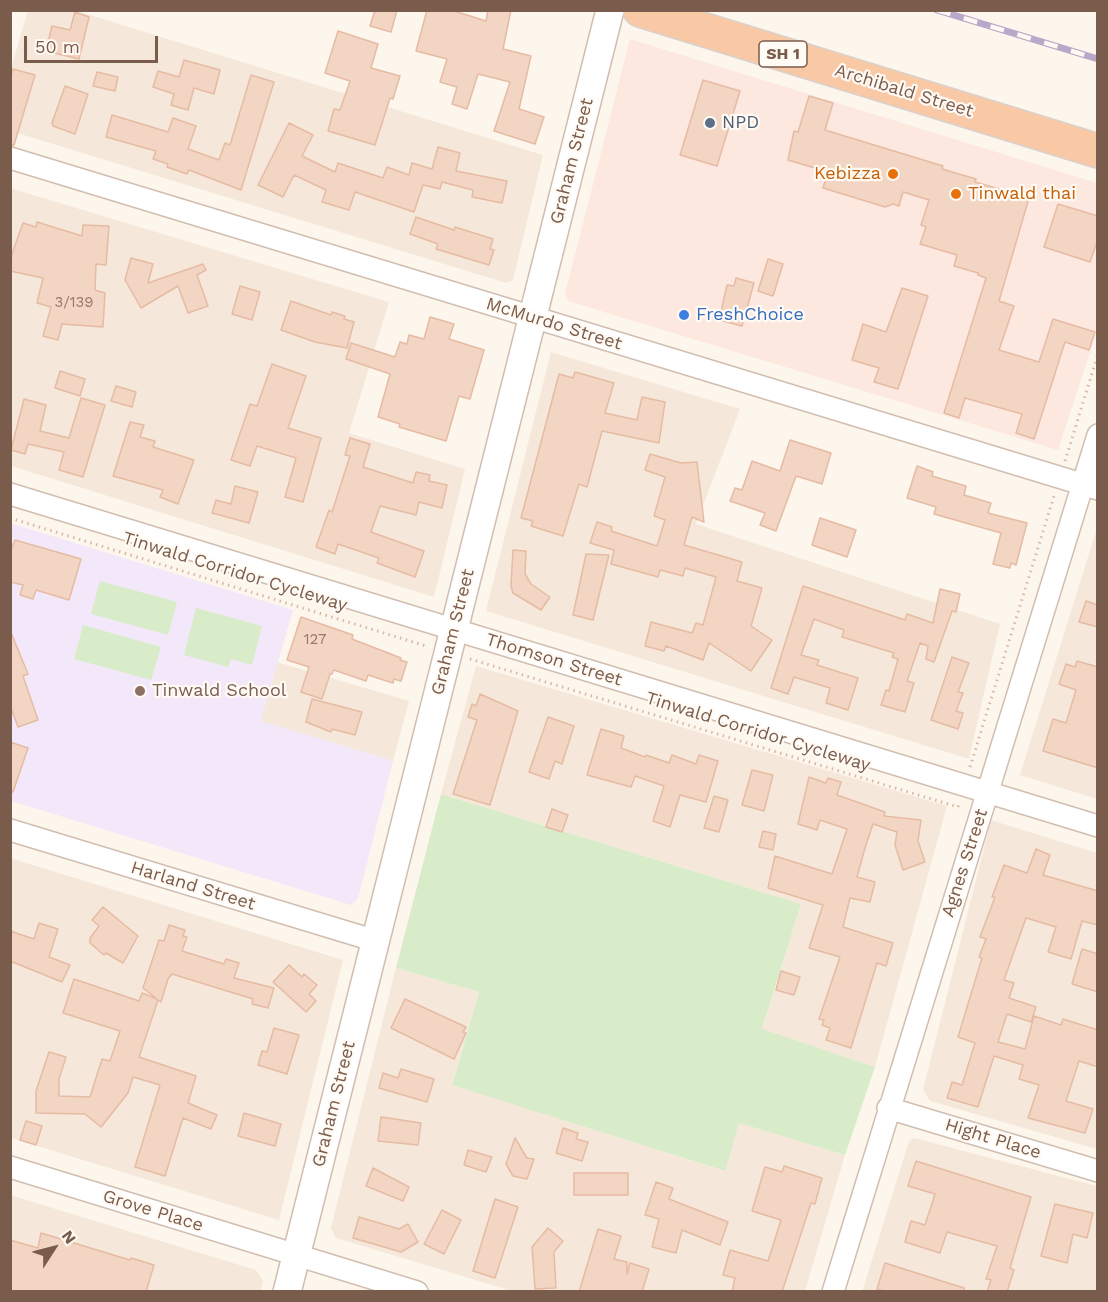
<!DOCTYPE html>
<style>
body{margin:0}
#map{position:relative;width:1108px;height:1302px;overflow:hidden;background:#fdf6ec;font-family:"Work Sans",sans-serif}
canvas{display:block}
.frame{position:absolute;inset:0;border:12px solid #7a5c4d;pointer-events:none}
.north{position:absolute;left:24px;top:1218px;width:60px;height:60px;-webkit-text-stroke:4px #fffaf3;paint-order:stroke;rotate:54deg;font-size:16px;font-weight:700;line-height:24px;text-align:center;color:#7a5c4d}
.north::after{content:'';display:block;margin:auto;width:21px;height:27px;background:#7a5c4d;clip-path:polygon(50% 0,100% 100%,50% 72%,0 100%)}
.scale{position:absolute;left:24px;top:36px;width:134px;height:27px;box-sizing:border-box;border:3px solid #7a5c4d;border-top:0;padding-left:8px;font-size:18px;line-height:21px;white-space:nowrap;color:#7a5c4d;-webkit-text-stroke:4px #fffaf3;paint-order:stroke}
</style>
<div id="map">
<canvas width="1108" height="1302"></canvas>
<div class="frame"></div>
<div class="north">N</div>
<div class="scale">50 m</div>
</div>
<script>
const ctx = document.querySelector('canvas').getContext('2d');
ctx.lineJoin = 'round';
function fill(path, color) { ctx.fillStyle = color; ctx.fill(path, 'evenodd'); }
const poly = rows => new Path2D(rows.map(r => 'M' + r).join(''));
function stroke(path, color, width, dash) { ctx.strokeStyle = color; ctx.lineWidth = width; ctx.lineCap = dash ? 'butt' : 'round'; ctx.setLineDash(dash || []); ctx.stroke(path); }
function drawText(font, color, halo, rows, align = 'center') {
  ctx.font = font + ' "Work Sans",sans-serif'; ctx.lineWidth = 4.5; ctx.setLineDash([]); ctx.textBaseline = 'middle'; ctx.strokeStyle = halo; ctx.fillStyle = color; for (const [text, x, y, turn = 0] of rows) {
    ctx.save(); ctx.translate(x, y); ctx.rotate((+turn || 0) * Math.PI / 180); ctx.textAlign = isNaN(turn) ? turn : align; if (halo) ctx.strokeText(text, 0, 0); ctx.fillText(text, 0, 0); ctx.restore();
  }
}
const residential = poly([
 [74,10,543,155,513,280,506,283,11,131,11,68,28,11],
 [10,188,389,302,349,433,465,469,434,597,11,466],
 [551,352,740,409,696,524,1000,624,969,759,486,611],
 [1097,528,1097,799,1020,775],
 [277,662,409,701,393,761,260,721],
 [476,666,947,806,875,1067,762,1030,801,904,441,794],
 [991,820,1097,853,1097,1149,930,1101,923,1090],
 [10,858,343,960,279,1220,11,1138],
 [396,968,479,992,452,1084,724,1171,739,1123,845,1155,805,1291,512,1291,336,1238,331,1228],
 [914,1138,1097,1186,1097,1291,862,1292,909,1141],
 [10,1195,256,1270,263,1281,261,1291,11,1291]
]);
const commercial = poly([
 [630,39,1097,183,1097,331,1058,450,568,301,565,294]
]);
const education = poly([
 [10,523,293,610,261,721,393,761,358,899,351,905,11,801]
]);
const green = poly([
 [100,581,177,602,168,635,91,614],
 [196,608,262,626,252,665,231,659,228,667,184,655],
 [83,625,161,647,151,680,74,659],
 [441,794,801,904,762,1029,875,1067,845,1155,739,1123,725,1171,452,1085,479,992,396,968]
]);
const building = poly([
 [375,10,397,10,391,32,370,26,375,10],
 [427,10,451,10,486,21,488,10,511,10,503,49,531,56,519,109,544,117,535,144,494,131,510,82,478,74,467,109,452,104,457,87,440,82,447,59,416,51,427,10],
 [75,12,89,17,79,59,46,51,52,26,70,30,75,12],
 [338,31,378,44,371,68,400,76,393,99,390,98,375,145,328,131,334,109,340,110,350,81,325,73,338,31],
 [184,60,220,70,214,94,194,88,188,110,171,105,174,94,153,87,158,71,179,77,184,60],
 [13,69,35,75,14,145,10,145,10,79,13,69],
 [97,72,118,77,115,91,93,86,97,72],
 [251,75,274,82,241,190,189,170,187,174,167,167,168,164,153,159,156,151,106,137,112,115,168,132,173,118,196,126,188,149,219,160,225,143,230,145,251,75],
 [703,80,740,91,717,166,680,155,703,80],
 [65,86,88,94,75,134,53,126,52,123,65,86],
 [809,96,833,103,825,130,943,166,942,169,976,179,975,182,1029,198,999,301,1014,306,999,350,1039,362,1053,319,1095,332,1089,350,1065,342,1034,439,1016,433,1022,414,965,398,959,418,944,413,986,278,978,275,978,273,954,266,957,255,920,244,926,227,921,225,929,200,903,192,899,206,893,204,885,207,823,188,828,172,788,160,794,131,798,132,809,96],
 [289,123,313,135,302,156,335,172,338,163,383,178,387,167,409,175,412,163,432,169,438,147,460,153,456,171,507,181,502,203,472,197,473,190,442,182,440,189,423,185,414,212,355,192,349,210,322,202,326,190,294,175,283,197,258,185,289,123],
 [1058,204,1098,216,1098,239,1090,262,1044,247,1058,204],
 [416,217,454,230,455,227,493,239,490,249,494,250,489,265,436,249,438,244,410,234,416,217],
 [37,222,82,236,83,225,109,226,106,265,96,264,95,290,105,293,103,327,62,324,58,340,43,336,51,307,37,303,43,278,10,271,12,254,23,223,36,227,37,222],
 [131,258,153,264,148,283,203,264,206,270,197,275,208,306,188,313,178,286,141,308,125,280,131,258],
 [768,259,783,264,773,296,758,291,768,259],
 [736,278,754,283,742,326,719,320,727,285,734,286,736,278],
 [240,286,260,292,252,320,232,314,240,286],
 [902,288,928,296,898,389,874,382,879,368,852,360,863,324,886,332,902,288],
 [291,301,331,315,332,312,345,316,344,319,354,322,347,348,315,342,281,330,291,301],
 [430,317,454,324,449,339,484,350,470,399,459,396,446,441,399,427,400,424,378,417,390,374,346,359,351,343,395,357,400,342,407,344,409,335,424,339,430,317],
 [272,364,306,376,288,428,321,438,303,502,285,497,296,458,257,446,250,466,231,460,250,404,257,406,272,364],
 [60,371,85,379,80,396,55,388,60,371],
 [575,372,614,383,605,413,637,420,642,397,665,402,659,443,602,431,587,487,579,484,563,536,531,526,533,521,521,518,559,374,573,378,575,372],
 [116,386,136,392,132,407,111,401,116,386],
 [81,398,105,405,83,477,59,470,64,452,28,444,25,454,11,450,24,399,46,405,40,431,69,438,81,398],
 [130,422,144,425,140,437,155,441,153,447,194,460,178,504,160,497,163,490,113,476,130,422],
 [350,438,370,444,363,467,413,483,416,472,430,475,429,481,447,485,442,508,419,502,416,515,380,506,371,532,424,551,415,577,377,563,379,558,338,544,335,554,316,547,329,510,332,512,350,456,345,455,350,438],
 [790,440,831,453,822,484,796,476,776,531,760,525,765,513,730,501,735,488,742,490,752,461,780,471,790,440],
 [650,454,681,463,697,462,704,522,692,517,684,545,742,562,737,581,762,588,751,626,772,640,751,671,709,643,703,660,666,646,664,651,645,646,651,622,692,633,696,623,703,625,716,577,685,568,683,576,660,570,658,577,611,564,614,550,590,543,597,522,612,527,611,531,657,546,665,520,654,516,665,477,645,470,650,454],
 [917,466,933,472,932,476,966,486,964,495,991,503,988,513,1027,523,1016,565,1011,563,1010,568,993,564,1001,533,934,514,936,507,907,498,917,466],
 [235,486,258,492,249,523,212,513,216,500,231,504,235,486],
 [820,518,856,530,847,557,812,545,820,518],
 [15,540,81,559,69,600,36,590,33,599,20,595,23,585,10,582,10,553,15,540],
 [513,550,526,551,525,574,531,584,550,597,541,610,513,593,511,586,513,550],
 [586,554,609,555,593,620,573,615,586,554],
 [803,586,905,620,907,614,933,623,940,589,960,594,956,612,952,611,934,662,926,659,928,646,920,643,907,681,914,683,905,712,881,705,886,690,889,691,898,659,892,657,894,653,842,637,844,630,814,619,801,655,819,660,817,665,858,678,848,710,826,703,830,688,794,677,788,694,771,688,803,586],
 [1086,601,1098,605,1098,627,1079,622,1086,601],
 [301,617,353,635,352,639,401,658,400,660,407,662,401,681,394,679,393,683,368,675,366,681,334,670,332,674,330,674,322,699,301,692,309,667,287,660,301,617],
 [10,630,28,674,23,676,38,720,18,727,10,705,10,630],
 [952,657,969,663,958,692,963,693,956,711,963,713,958,729,931,720,952,657],
 [1077,661,1098,667,1098,768,1043,751,1053,719,1066,723,1076,690,1059,684,1066,664,1075,667,1077,661],
 [480,694,518,711,490,805,453,794,477,720,468,717,472,704,476,706,480,694],
 [312,699,362,712,355,735,332,729,331,732,306,722,312,699],
 [548,717,574,726,562,764,555,761,549,779,529,772,548,717],
 [601,729,624,736,621,748,645,757,646,755,669,763,672,755,696,764,699,755,718,761,706,802,680,795,670,827,653,821,664,786,635,776,631,787,587,775,601,729],
 [10,742,28,748,13,792,10,791,10,742],
 [752,770,773,775,764,811,742,805,752,770],
 [809,777,826,783,828,778,841,782,837,795,885,812,884,816,921,820,918,841,925,862,903,870,895,845,897,832,873,824,865,848,857,877,875,882,870,902,850,898,843,927,893,943,886,966,877,963,851,1048,826,1040,830,1028,822,1025,824,1020,819,1019,840,957,809,948,823,905,768,888,775,856,832,874,847,829,820,820,817,830,798,824,809,777],
 [714,796,728,800,719,832,704,828,714,796],
 [552,809,568,815,562,832,546,827,552,809],
 [763,831,776,834,773,850,759,847,763,831],
 [1036,849,1050,855,1043,875,1098,891,1098,925,1082,921,1071,959,1048,952,1056,927,1026,918,1004,980,1014,983,1009,998,1036,1007,1031,1022,1007,1014,998,1042,1025,1049,1034,1016,1061,1025,1063,1019,1098,1030,1098,1067,1079,1061,1066,1101,1093,1109,1085,1133,1028,1118,1039,1085,1019,1079,1023,1065,994,1056,978,1107,947,1098,952,1082,962,1085,975,1043,958,1037,982,958,979,957,986,939,980,937,995,897,992,897,1004,865,1027,873,1036,849],
 [103,907,138,936,123,963,106,953,104,955,90,943,90,938,99,926,92,920,103,907],
 [39,923,58,929,49,957,70,965,62,982,10,961,10,931,34,939,39,923],
 [169,925,185,930,183,936,187,937,182,951,224,964,226,959,239,963,234,978,274,988,268,1008,252,1004,253,999,172,974,168,979,161,1002,158,1000,139,1057,196,1076,188,1103,217,1115,211,1129,183,1118,165,1176,135,1167,160,1085,133,1077,128,1093,101,1127,85,1114,36,1113,36,1091,49,1052,66,1057,59,1079,59,1096,90,1097,102,1059,110,1061,120,1031,63,1013,74,979,139,1001,142,993,157,999,143,988,159,940,164,941,169,925],
 [1082,949,1098,954,1098,992,1072,984,1082,949],
 [289,965,302,977,304,974,317,985,309,994,316,1001,306,1012,273,982,289,965],
 [781,971,800,977,794,995,776,990,781,971],
 [405,999,466,1027,463,1032,466,1033,454,1059,391,1028,405,999],
 [274,1028,299,1035,287,1074,258,1065,262,1051,267,1052,274,1028],
 [401,1069,434,1079,427,1102,379,1088,383,1073,398,1078,401,1069],
 [244,1113,281,1124,275,1146,238,1136,244,1113],
 [381,1117,421,1123,418,1145,378,1141,381,1117],
 [26,1121,42,1126,36,1145,20,1140,26,1121],
 [563,1128,578,1133,576,1139,588,1142,582,1161,556,1153,563,1128],
 [515,1138,527,1158,534,1159,527,1179,513,1176,506,1164,515,1138],
 [468,1150,492,1157,486,1172,464,1165,468,1150],
 [916,1161,1031,1197,1010,1268,1014,1270,1007,1292,987,1292,991,1280,986,1279,997,1246,947,1232,940,1253,905,1242,911,1221,925,1225,935,1194,908,1186,916,1161],
 [784,1166,822,1178,815,1204,811,1203,782,1292,732,1292,735,1278,723,1275,730,1250,768,1261,781,1220,752,1211,765,1167,782,1172,784,1166],
 [373,1168,409,1187,403,1201,366,1186,373,1168],
 [574,1173,628,1173,628,1195,574,1195,574,1173],
 [656,1182,673,1188,669,1199,728,1222,720,1245,682,1230,676,1253,652,1247,659,1219,645,1215,656,1182],
 [495,1199,518,1207,495,1278,473,1271,495,1199],
 [1055,1204,1093,1213,1087,1238,1073,1234,1067,1263,1041,1256,1055,1204],
 [442,1210,461,1220,444,1254,424,1244,442,1210],
 [359,1217,399,1229,408,1224,418,1242,401,1252,353,1238,359,1217],
 [548,1228,563,1241,554,1252,556,1288,535,1289,532,1247,548,1228],
 [598,1229,621,1236,614,1259,627,1262,627,1274,630,1263,649,1269,642,1292,579,1292,598,1229],
 [41,1233,130,1260,131,1258,154,1265,146,1292,10,1292,10,1240,38,1248,41,1233],
 [885,1263,964,1288,964,1292,886,1292,877,1289,885,1263]
]);
const path = poly([
 [1065,461,1098,354],
 [10,518,426,646],
 [470,659,958,807,960,802],
 [970,767,1054,496]
]);
const minor = poly([
 [10,158,1098,489],
 [10,494,1098,826],
 [10,830,376,941],
 [888,1108,1098,1171],
 [10,1167,417,1292],
 [833,1292,1098,435]
]);
const tertiary = poly([
 [287,1292,610,10]
]);
const trunk = poly([
 [640,10,1098,151]
]);
const rail = poly([
 [937,10,1098,59]
]);
const markers = [
 [710,123,6,"#5c6f8a"],
 [893,174,6,"#e8710a"],
 [956,194,6,"#e8710a"],
 [684,315,6,"#3f7fe0"],
 [140,691,6,"#8d6e63"]
];
const numberNames = [
 ["3/139",74,303],
 ["127",315,640]
];
const shields = [
 [783,54,48]
];
const shieldNames = [
 ["SH 1",783,54]
];
const streetNames = [
 ["Archibald Street",904,91,17],
 ["Graham Street",572,161,-76],
 ["McMurdo Street",554,324,17],
 ["Tinwald Corridor Cycleway",235,572,17],
 ["Graham Street",453,632,-76],
 ["Thomson Street",554,660,17],
 ["Tinwald Corridor Cycleway",758,732,17],
 ["Agnes Street",965,863,-72],
 ["Harland Street",193,886,17],
 ["Graham Street",334,1104,-76],
 ["Hight Place",993,1139,17],
 ["Grove Place",153,1211,17]
];
const serviceNames = [
 ["NPD",722,123]
];
const foodNames = [
 ["Kebizza",881,174],
 ["Tinwald thai",968,194,"left"]
];
const shopNames = [
 ["FreshChoice",696,315]
];
const educationNames = [
 ["Tinwald School",152,691]
];
fill(residential, '#f5e8da');
fill(commercial, '#fde8e0');
fill(education, '#f3e8fa');
fill(green, '#d8ecc9');
fill(building, '#f3d5c3');
stroke(building, '#e6bba3', 1.5);
stroke(minor, '#d1beb0', 24);
stroke(tertiary, '#d1beb0', 30);
stroke(trunk, '#dad1cd', 36);
stroke(path, '#d9b8a5', 3, [1.5, 4.5]);
stroke(minor, '#fff', 21);
stroke(tertiary, '#fff', 27);
stroke(trunk, '#f9c8a4', 33);
stroke(rail, '#b9a8c9', 7);
stroke(rail, '#fffaf3', 4.5, [14]);
for (const [x, y, r, color] of markers) { const dot = new Path2D(); dot.arc(x, y, r, 0, 2 * Math.PI); ctx.fillStyle = color; ctx.fill(dot); stroke(dot, '#fffaf3', 2); }
drawText('15px', '#987a6a', null, numberNames);
for (const [x, y, w] of shields) { const box = new Path2D(); box.roundRect(x - w / 2, y - 13, w, 26, 4.5); ctx.fillStyle = '#fffaf3'; ctx.fill(box); stroke(box, '#7a5c4d', 1.5); }
drawText('bold 16px', '#7a5c4d', null, shieldNames);
drawText('18px', '#7a5c4d', '#fffaf3', streetNames);
drawText('18px', '#4e5e75', '#fffaf3', serviceNames, 'left');
drawText('18px', '#c56008', '#fffaf3', foodNames, 'right');
drawText('18px', '#366cbe', '#fffaf3', shopNames, 'left');
drawText('18px', '#785e54', '#fffaf3', educationNames, 'left');
</script>
